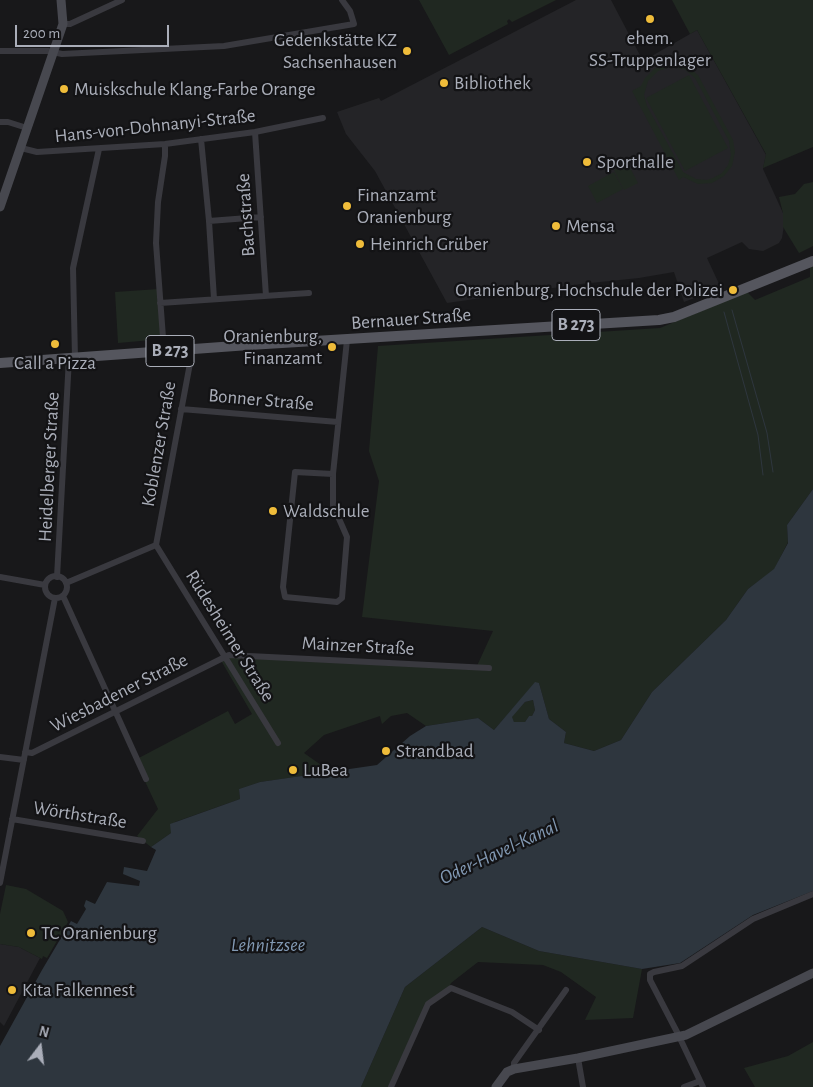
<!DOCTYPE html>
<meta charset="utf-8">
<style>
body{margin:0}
#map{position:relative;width:813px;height:1087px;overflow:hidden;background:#18181a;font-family:"Alegreya Sans",sans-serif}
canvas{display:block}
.north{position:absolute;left:15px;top:1022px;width:50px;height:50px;-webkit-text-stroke:4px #131315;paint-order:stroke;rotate:15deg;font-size:14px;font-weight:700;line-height:20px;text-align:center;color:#aaaeb9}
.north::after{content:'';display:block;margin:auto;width:18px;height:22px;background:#aaaeb9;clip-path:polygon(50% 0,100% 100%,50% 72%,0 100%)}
.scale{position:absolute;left:15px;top:25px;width:154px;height:22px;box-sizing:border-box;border:2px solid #aaaeb9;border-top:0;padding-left:6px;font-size:15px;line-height:18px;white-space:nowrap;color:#aaaeb9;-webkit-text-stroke:4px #131315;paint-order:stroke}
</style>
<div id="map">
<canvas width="813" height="1087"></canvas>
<div class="north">N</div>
<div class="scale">200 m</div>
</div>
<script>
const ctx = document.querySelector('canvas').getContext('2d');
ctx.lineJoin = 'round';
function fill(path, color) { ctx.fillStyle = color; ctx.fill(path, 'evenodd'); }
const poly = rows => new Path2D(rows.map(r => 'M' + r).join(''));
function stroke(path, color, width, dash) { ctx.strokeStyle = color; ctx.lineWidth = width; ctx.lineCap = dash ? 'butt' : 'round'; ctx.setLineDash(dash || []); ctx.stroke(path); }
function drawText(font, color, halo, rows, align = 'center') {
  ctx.font = font + ' "Alegreya Sans",sans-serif'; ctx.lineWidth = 4.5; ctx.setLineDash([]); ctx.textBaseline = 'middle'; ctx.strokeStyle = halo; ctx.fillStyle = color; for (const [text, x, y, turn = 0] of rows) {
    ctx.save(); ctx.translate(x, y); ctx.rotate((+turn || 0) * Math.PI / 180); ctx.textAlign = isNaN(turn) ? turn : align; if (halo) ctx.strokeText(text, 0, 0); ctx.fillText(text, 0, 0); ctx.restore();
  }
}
const built = poly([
 [576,0,611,0,643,61,697,30,766,155,763,169,783,213,784,225,782,238,779,243,763,251,749,249,742,242,707,258,721,288,684,302,674,272,639,278,581,284,447,303,375,171,346,134,337,112,379,98,381,101],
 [0,944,19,947,40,958,4,1026,0,1022]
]);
const green = poly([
 [419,0,556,0,512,22,509,19,507,21,508,24,449,55],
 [672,0,813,0,813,147,763,168,766,154,697,30,690,34],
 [670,63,687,66,698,75,733,140,735,152,732,166,724,176,712,183,698,184,683,177,679,180,632,91,641,86,645,78,654,69],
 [670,67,684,69,695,78,729,141,731,155,728,165,722,173,713,178,707,180,696,179,683,172,647,106,644,95,648,81,658,71],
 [689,75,728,148,685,171,646,98],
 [628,164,638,183,624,190,614,170],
 [614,172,623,189,597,203,588,186],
 [813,182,813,246,799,253,783,227,783,213,779,197,795,194,804,184],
 [813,265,813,489,787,525,788,542,774,570,748,589,726,620,652,692,621,740,594,751,564,743,566,732,549,719,539,683,535,683,494,730,478,718,426,726,407,713,391,716,382,724,380,716,324,735,304,753,331,772,260,782,239,789,240,799,175,822,171,833,151,847,137,836,158,809,135,760,228,711,235,724,252,714,219,657,476,668,493,631,362,617,379,481,369,451,378,346,660,328,747,292,755,300,810,277,810,266],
 [159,289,163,339,118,343,115,292],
 [533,700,535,710,532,716,529,716,525,722,514,722,511,717,525,702],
 [6,885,26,889,63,911,68,922,47,958,43,956,42,959,19,947,0,944,0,914],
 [482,927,539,951,642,969,633,1018,585,1020,596,997,561,972,543,965,478,962,451,983,446,993,430,1006,390,1087,361,1087,405,987],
 [813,1042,813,1087,755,1087,744,1068,788,1056]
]);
const water = poly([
 [813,489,813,891,753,915,680,963,642,969,539,951,482,927,405,987,361,1087,0,1087,0,1046,42,970,71,921,77,924,86,909,84,906,86,900,95,904,107,882,139,886,140,881,123,874,124,867,147,871,156,850,151,847,171,833,170,824,240,799,239,789,260,782,377,765,410,736,426,726,478,718,494,730,535,682,539,683,549,719,566,732,564,743,594,751,621,740,652,692,726,620,748,589,774,569,788,543,787,525],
 [533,700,535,710,532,716,529,716,525,722,514,722,512,717,525,702]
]);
const stream = poly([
 [732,310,767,433,773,472],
 [724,312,758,435,763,475]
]);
const street = poly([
 [63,24,70,24,122,0],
 [0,51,48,51,62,54,224,46,354,24,350,11,342,0],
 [0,122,8,122,27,128],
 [255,132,266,296],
 [201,139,209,221,214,299],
 [21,148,37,152,165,144,255,132,323,118],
 [209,221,261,217],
 [160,303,309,293],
 [164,351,156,243,158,202,165,156,165,144],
 [75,358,73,268,99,149],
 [181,409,338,422],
 [333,474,295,472,283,587,285,597,337,602,342,598,347,537,333,505,333,474,347,340],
 [156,545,278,743],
 [156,545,191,358,190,349],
 '45 587a11 11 0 1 1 22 0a11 11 0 1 1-22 0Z',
 [0,577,45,585],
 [57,577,69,358],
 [66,583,156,545],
 [63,596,146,779],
 [25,752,32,753,229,655,489,668],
 [0,757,24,760],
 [12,819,143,841],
 [0,883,55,598],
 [578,1058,583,1087],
 [514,1069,514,1063,566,990],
 [391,1087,428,1004,451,988,512,1012,539,1030],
 [684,1087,700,1081],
 [703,1087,677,1032,650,980,650,974,654,972,682,966,753,919,813,894]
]);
const secondary = poly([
 [0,207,63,24,61,0],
 [496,1087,507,1072,514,1069,578,1058,686,1035,813,973]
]);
const primary = poly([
 [0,363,249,345,659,320,674,317,813,261]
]);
const markers = [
 [650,19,5,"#efbc3a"],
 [407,51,5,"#efbc3a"],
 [444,83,5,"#efbc3a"],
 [64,89,5,"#efbc3a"],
 [587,162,5,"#efbc3a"],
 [347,206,5,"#efbc3a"],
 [556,226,5,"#efbc3a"],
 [360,244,5,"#efbc3a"],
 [733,290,5,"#efbc3a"],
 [55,344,5,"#efbc3a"],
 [332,347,5,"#efbc3a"],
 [273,511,5,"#efbc3a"],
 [386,751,5,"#efbc3a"],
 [293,770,5,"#efbc3a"],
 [31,933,5,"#efbc3a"],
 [12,990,5,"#efbc3a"]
];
const shields = [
 [576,325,48],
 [170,351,48]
];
const shieldNames = [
 ["B 273",576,325],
 ["B 273",170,351]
];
const poiNames = [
 ["ehem.",650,38,"center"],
 ["SS-Truppenlager",650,60,"center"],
 ["Gedenkstätte KZ",397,40,"right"],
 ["Sachsenhausen",397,62,"right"],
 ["Bibliothek",454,83],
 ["Muiskschule Klang-Farbe Orange",74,89],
 ["Sporthalle",597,162],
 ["Finanzamt",357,195],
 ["Oranienburg",357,217],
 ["Mensa",566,226],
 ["Heinrich Grüber",370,244],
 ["Oranienburg, Hochschule der Polizei",723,290,"right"],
 ["Oranienburg,",322,336,"right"],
 ["Finanzamt",322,358,"right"],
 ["Call a Pizza",55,363,"center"],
 ["Waldschule",283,511],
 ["Strandbad",396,751],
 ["LuBea",303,770],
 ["TC Oranienburg",41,933],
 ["Kita Falkennest",22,990]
];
const streetNames = [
 ["Hans-von-Dohnanyi-Straße",155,126,-6],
 ["Bachstraße",246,215,-94],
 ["Bernauer Straße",411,319,-4],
 ["Bonner Straße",261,400,5],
 ["Koblenzer Straße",159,444,-80],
 ["Heidelberger Straße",49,467,-87],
 ["Rüdesheimer Straße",230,636,58],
 ["Mainzer Straße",358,646,3],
 ["Wiesbadener Straße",119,693,-27],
 ["Wörthstraße",80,815,9]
];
const waterNames = [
 ["Oder-Havel-Kanal",499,852,-25],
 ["Lehnitzsee",268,945]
];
fill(built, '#242427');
fill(green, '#202821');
fill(water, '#2e363e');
stroke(stream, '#2e363e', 1);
stroke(street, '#39393f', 6);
stroke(secondary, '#47484f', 9);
stroke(primary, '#55565e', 10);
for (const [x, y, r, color] of markers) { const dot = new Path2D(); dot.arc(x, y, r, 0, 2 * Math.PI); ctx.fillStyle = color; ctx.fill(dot); stroke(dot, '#131315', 2); }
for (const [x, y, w] of shields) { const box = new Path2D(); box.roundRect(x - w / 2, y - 15.5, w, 31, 4); ctx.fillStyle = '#131315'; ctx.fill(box); stroke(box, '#aaaeb9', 1); }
drawText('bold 18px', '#aaaeb9', null, shieldNames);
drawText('19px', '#aaaeb9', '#131315', poiNames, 'left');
drawText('19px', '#aaaeb9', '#131315', streetNames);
drawText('italic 20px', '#8299b3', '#131315', waterNames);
</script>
